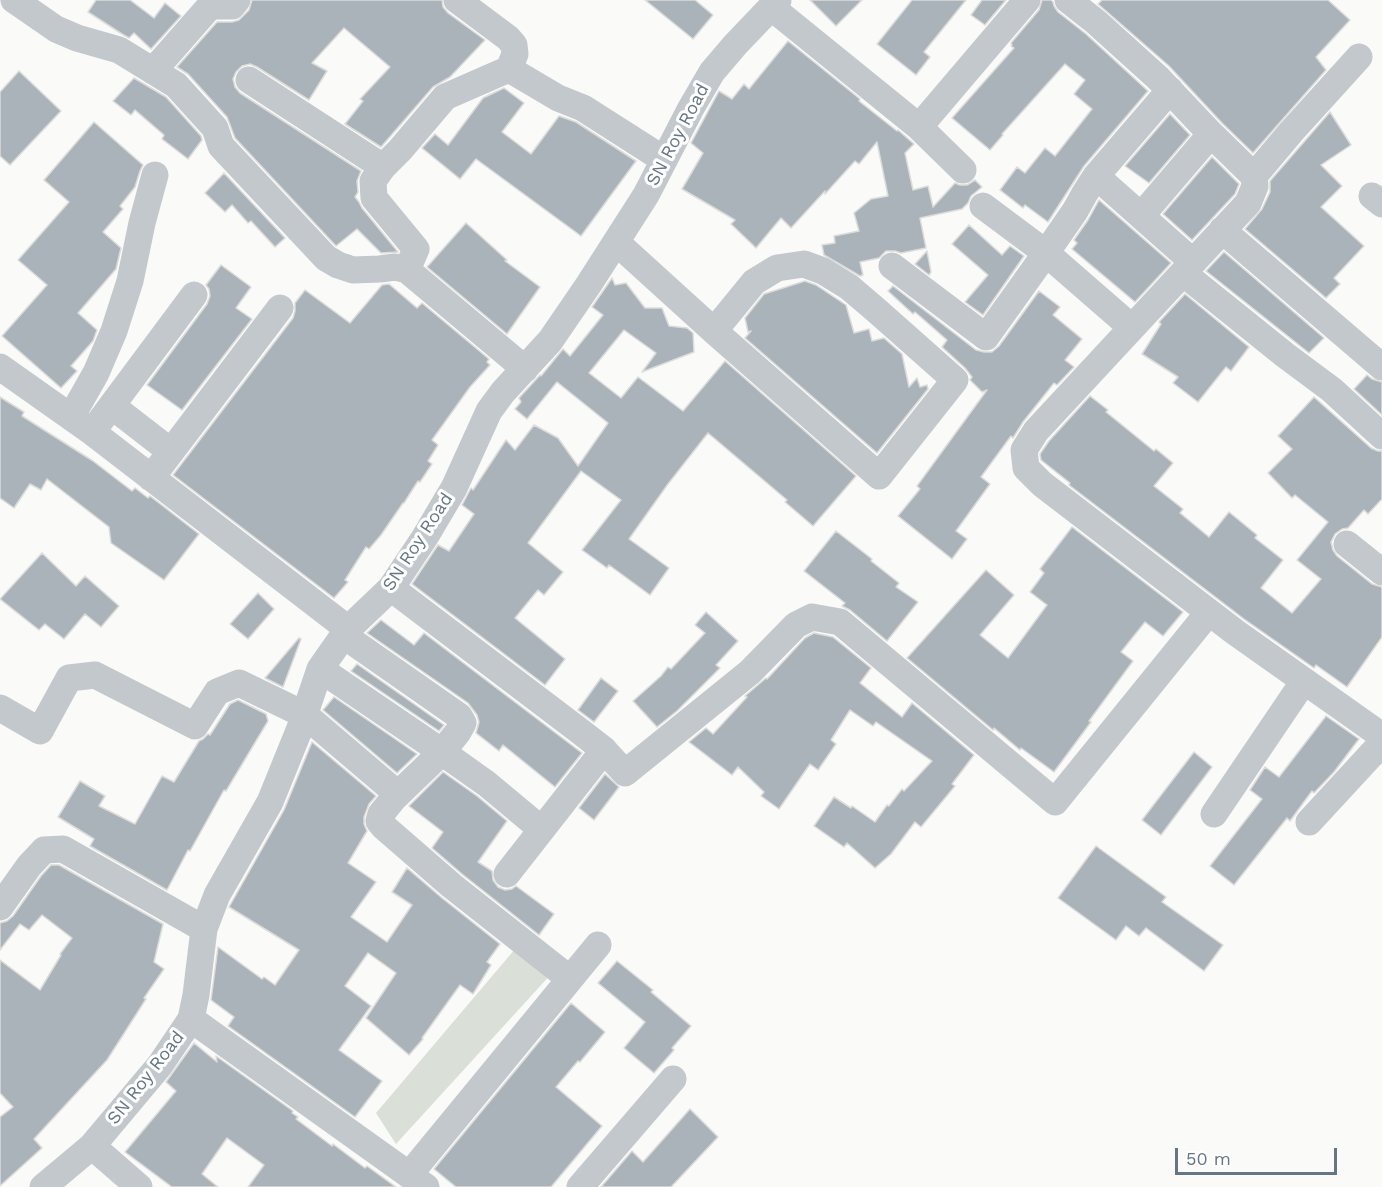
<!DOCTYPE html>
<style>
body{margin:0}
#map{position:relative;width:1382px;height:1187px;overflow:hidden;background:#fafaf8;font-family:"Work Sans",sans-serif}
canvas{display:block}
.scale{position:absolute;left:1175px;top:1148px;width:162px;height:27px;box-sizing:border-box;border:3px solid #657683;border-top:0;padding-left:8px;font-size:18px;line-height:21px;white-space:nowrap;color:#657683;-webkit-text-stroke:4px #fff;paint-order:stroke}
</style>
<div id="map">
<canvas width="1382" height="1187"></canvas>
<div class="scale">50 m</div>
</div>
<script>
const ctx = document.querySelector('canvas').getContext('2d');
ctx.lineJoin = 'round';
function fill(path, color) { ctx.fillStyle = color; ctx.fill(path, 'evenodd'); }
const poly = rows => new Path2D(rows.map(r => 'M' + r).join(''));
function stroke(path, color, width, dash) { ctx.strokeStyle = color; ctx.lineWidth = width; ctx.lineCap = dash ? 'butt' : 'round'; ctx.setLineDash(dash || []); ctx.stroke(path); }
function drawText(font, color, halo, rows, align = 'center') {
  ctx.font = font + ' "Work Sans",sans-serif'; ctx.lineWidth = 6; ctx.setLineDash([]); ctx.textBaseline = 'middle'; ctx.strokeStyle = halo; ctx.fillStyle = color; for (const [text, x, y, turn = 0] of rows) {
    ctx.save(); ctx.translate(x, y); ctx.rotate((+turn || 0) * Math.PI / 180); ctx.textAlign = isNaN(turn) ? turn : align; if (halo) ctx.strokeText(text, 0, 0); ctx.fillText(text, 0, 0); ctx.restore();
  }
}
const green = poly([
 [521,942,553,972,396,1144,376,1113]
]);
const building = poly([
 [96,0,130,0,154,18,165,3,181,16,151,49,134,33,129,38,122,34,88,12,96,0],
 [252,0,442,0,443,7,448,13,485,40,450,77,433,87,381,147,345,124,363,101,360,99,390,67,344,28,312,63,327,71,309,100,257,67,250,64,242,66,236,72,233,79,235,87,240,93,361,171,357,181,358,192,355,197,359,202,362,208,398,252,381,253,357,229,336,246,235,138,227,117,188,74,177,67,217,22,232,22,239,20,249,10,252,0],
 [645,0,695,0,713,15,693,39,645,0],
 [810,0,862,0,836,26,810,0],
 [912,0,966,0,924,52,930,57,916,75,877,44,912,0],
 [982,0,1006,0,985,25,971,15,982,0],
 [1042,0,1051,0,1053,2,1054,6,1058,12,1086,34,1148,91,1084,166,1048,222,1025,205,1023,208,1000,190,1017,167,1025,173,1045,148,1055,156,1092,109,1074,94,1085,80,1065,64,1002,134,1003,135,990,150,952,118,1014,48,1011,46,1012,45,1011,43,1039,10,1042,0],
 [1102,0,1328,0,1350,20,1316,57,1326,70,1253,153,1222,123,1169,66,1098,4,1102,0],
 [788,41,860,99,859,101,897,131,898,130,914,144,905,153,913,190,928,186,933,207,955,183,960,185,967,185,975,180,982,187,971,196,968,203,962,209,920,218,926,248,901,253,895,251,886,251,879,258,860,262,863,275,860,276,824,255,822,245,835,243,834,236,859,231,854,213,871,199,888,196,877,142,859,164,855,161,825,194,825,191,791,228,781,218,756,248,731,224,735,220,682,189,703,153,691,143,719,91,732,99,744,84,749,89,788,41],
 [19,71,61,111,10,165,0,156,0,92,19,71],
 [134,78,166,97,201,136,202,140,188,159,162,139,164,135,135,110,131,115,113,101,134,78],
 [504,88,524,103,502,132,531,154,559,116,576,122,636,161,581,236,476,159,460,179,422,148,435,134,448,145,483,98,504,88],
 [1330,112,1351,145,1321,165,1342,186,1321,207,1364,246,1334,278,1340,284,1326,298,1245,229,1262,209,1270,192,1270,181,1330,112],
 [1170,114,1190,135,1149,183,1125,166,1170,114],
 [94,122,143,165,140,171,135,187,120,206,123,209,103,232,121,248,116,269,78,313,97,330,93,341,71,366,77,371,61,388,2,336,47,285,18,260,69,202,44,180,94,122],
 [1212,157,1239,184,1235,194,1192,240,1163,214,1212,157],
 [224,173,285,238,275,247,251,221,248,223,232,205,225,212,205,193,224,173],
 [1099,200,1171,263,1135,302,1072,249,1077,243,1074,240,1088,220,1099,200],
 [466,223,507,260,505,261,540,287,507,334,427,267,466,223],
 [969,225,1002,255,1010,246,1024,256,983,315,965,302,988,275,952,244,969,225],
 [927,251,931,272,929,275,915,264,927,251],
 [1224,252,1324,338,1309,353,1206,271,1224,252],
 [221,265,251,287,236,308,252,319,182,410,147,385,207,304,210,296,209,289,206,285,221,265],
 [612,278,615,285,626,283,645,308,662,308,669,326,687,328,693,333,694,352,642,372,656,353,624,330,589,373,621,398,638,377,683,411,725,361,856,476,813,526,785,502,787,500,708,433,668,484,629,539,669,568,650,595,609,565,607,568,582,550,621,500,581,471,528,543,563,572,544,595,538,590,515,618,565,659,545,685,412,584,438,545,449,551,474,514,462,505,471,488,473,490,506,440,515,450,534,425,558,438,578,466,608,423,557,382,527,419,515,409,521,402,519,398,540,375,541,376,563,349,570,356,603,315,592,307,612,278],
 [805,281,816,285,846,305,854,333,869,329,872,341,884,338,902,354,909,387,917,378,920,387,927,385,928,389,877,453,745,338,751,331,748,332,745,318,764,294,805,281],
 [389,284,417,308,422,303,489,359,487,362,490,365,470,387,432,440,438,445,428,461,432,464,420,482,418,481,404,503,403,503,381,535,369,549,366,547,345,580,348,582,334,598,173,475,293,318,295,311,295,303,305,290,350,323,382,285,389,284],
 [893,286,976,350,984,352,992,352,999,346,1039,291,1060,307,1053,315,1082,339,1065,360,1074,367,1057,385,1054,383,1023,422,1013,438,1011,436,981,477,990,484,956,531,967,539,952,559,898,516,920,489,917,486,987,390,982,392,970,380,972,377,965,368,942,347,947,340,915,312,913,314,888,291,893,286],
 [1185,294,1249,347,1231,371,1226,367,1198,402,1173,383,1178,377,1142,354,1161,324,1159,322,1185,294],
 [1367,375,1372,379,1382,382,1382,415,1354,389,1367,375],
 [1090,396,1108,410,1106,412,1154,451,1156,449,1173,463,1154,486,1183,509,1180,513,1209,537,1229,512,1257,535,1255,538,1283,560,1261,588,1292,613,1321,579,1297,560,1328,522,1295,495,1292,498,1268,473,1292,449,1278,436,1314,397,1371,448,1378,451,1382,451,1382,499,1368,514,1364,510,1348,528,1342,529,1335,534,1331,542,1333,550,1337,556,1372,584,1382,587,1382,637,1347,687,1316,665,1314,668,1244,619,1069,485,1070,483,1041,460,1040,454,1049,441,1090,396],
 [0,397,24,412,22,416,93,461,132,491,135,488,148,498,150,496,199,534,164,580,111,543,109,527,47,479,41,490,30,484,14,508,0,498,0,397],
 [1072,527,1183,612,1163,636,1145,622,1121,652,1133,661,1089,721,1091,722,1054,772,1021,748,1020,750,994,728,993,730,907,658,986,570,1014,595,980,635,1008,658,1047,605,1030,592,1044,573,1040,569,1072,527],
 [836,531,872,559,871,561,899,583,896,587,918,602,887,641,850,610,842,606,845,603,804,571,836,531],
 [42,553,76,586,85,576,119,606,101,627,85,614,64,639,45,624,39,630,0,599,42,553],
 [258,593,274,609,248,639,230,624,258,593],
 [706,612,738,641,716,665,720,668,677,711,657,727,633,701,661,676,668,667,671,669,705,633,695,625,706,612],
 [381,620,414,645,424,633,582,753,555,787,503,745,499,751,476,733,479,722,477,715,468,703,367,633,381,620],
 [814,633,833,637,871,668,860,683,902,717,912,703,974,755,952,784,955,786,921,827,915,822,891,854,875,868,847,843,844,847,814,826,834,797,851,808,852,806,875,822,887,805,889,806,902,789,904,791,932,761,876,722,873,726,850,710,831,740,836,744,818,770,810,764,779,809,761,796,764,792,738,767,732,775,689,742,706,728,713,734,747,697,745,696,766,678,767,679,805,638,814,633],
 [299,638,301,639,283,687,265,678,299,638],
 [357,664,444,725,439,731,351,671,357,664],
 [601,678,618,691,594,722,578,710,601,678],
 [334,697,417,754,397,773,323,710,334,697],
 [238,700,266,714,268,721,226,791,224,790,190,851,188,850,167,890,90,846,94,839,58,817,80,781,105,796,99,806,135,824,162,776,174,782,199,741,203,739,208,734,210,735,230,704,238,700],
 [1326,716,1359,739,1334,772,1314,793,1312,791,1290,821,1287,818,1234,885,1210,866,1262,799,1250,790,1265,767,1279,777,1326,716],
 [312,742,376,796,369,804,364,817,364,824,367,831,348,863,376,882,351,917,387,942,412,905,392,892,407,868,442,898,500,944,487,962,491,965,473,994,460,985,422,1038,423,1039,409,1055,366,1018,396,973,368,953,345,986,371,1006,339,1050,382,1081,355,1117,228,1026,234,1017,211,1000,218,947,262,979,264,977,275,985,299,950,229,907,284,810,312,742],
 [1194,752,1212,767,1161,835,1142,820,1194,752],
 [443,772,477,796,507,821,478,862,492,871,493,880,498,887,505,890,512,889,516,886,554,914,539,935,462,874,432,848,443,832,409,806,443,772],
 [605,774,619,787,594,820,579,808,605,774],
 [1096,846,1166,897,1162,902,1223,945,1204,971,1146,928,1139,936,1126,926,1116,940,1058,898,1096,846],
 [51,865,59,865,163,924,154,962,164,969,144,998,146,999,107,1060,34,1139,42,1148,0,1186,0,1117,13,1107,0,1093,0,960,40,990,61,955,60,954,72,938,42,915,29,930,20,924,0,950,0,923,7,921,13,916,41,876,51,865],
 [617,961,653,990,651,992,691,1026,672,1048,674,1050,654,1073,624,1048,645,1022,598,983,617,961],
 [571,1003,605,1032,580,1062,578,1061,556,1087,602,1126,551,1187,456,1187,434,1169,571,1003],
 [194,1043,217,1062,216,1056,293,1111,292,1113,298,1117,296,1119,332,1146,333,1144,365,1168,367,1166,396,1187,248,1187,264,1165,227,1138,202,1174,218,1187,172,1187,125,1152,176,1091,166,1082,194,1043],
 [690,1109,718,1137,671,1187,601,1187,632,1151,643,1162,690,1109]
]);
const minor = poly([
 [14,0,56,29,77,38,119,50,176,85,215,128,221,146,326,258,338,265,353,270,380,269,395,267,407,270,525,369],
 [1068,0,1096,22,1158,78,1211,134,1254,176,1255,186,1248,203,1036,431,1024,450,1026,468,1042,484,1235,632,1382,736],
 [771,7,919,127,963,170],
 [509,69,558,98,583,108,663,159],
 [153,71,210,6,232,6,237,0],
 [249,80,383,167,400,150,445,97,509,69,515,54,514,45,508,38,457,0],
 [919,127,1027,0],
 [383,167,373,181,374,198,416,249,407,270],
 [1096,176,1193,262],
 [1254,176,1291,132,1359,57],
 [1372,196,1382,204],
 [983,206,1046,253,1131,327],
 [1141,216,1211,134],
 [1222,230,1382,367],
 [616,242,714,331,879,476,955,380,876,310,849,287,823,271,804,264,777,268,754,282,714,331],
 [892,266,986,337,1046,253,1075,211,1085,193,1096,176,1170,90],
 [1183,273,1285,355,1332,390,1382,436],
 [0,367,92,432,348,629],
 [112,406,170,451],
 [71,417,96,373,114,331,130,281,142,223,155,175],
 [92,432,194,295],
 [151,478,280,308],
 [1347,544,1382,572],
 [391,588,581,732,604,750,625,773,750,672,796,625,812,617,840,622,1055,802,1209,612],
 [343,635,459,716,463,723,458,732,442,752,394,798],
 [320,669,442,752,487,784,541,829],
 [0,708,40,731,69,678,95,675,195,726,217,692,239,683,305,715,393,790,394,798,381,814,379,821,384,827,452,886,570,979],
 [1214,814,1304,681],
 [1309,822,1382,743],
 [507,874,604,750],
 [0,907,29,866,44,850,63,849,204,929],
 [191,1019,426,1187],
 [92,1146,139,1187],
 [409,1175,598,945],
 [43,1187,92,1146,160,1065,191,1019,196,995,204,929,217,895,270,802,300,728,320,669,348,629,391,588,425,537,454,488,489,411,503,392,550,341,589,284,646,195,691,108,712,72,735,45,778,0],
 [580,1187,673,1079]
]);
const streetNames = [
 ["SN Roy Road",678,135,-62],
 ["SN Roy Road",418,542,-57],
 ["SN Roy Road",146,1078,-52]
];
fill(green, '#dadfd7');
fill(building, '#aab3b9');
stroke(building, '#dcdcda', 1.5);
stroke(minor, '#c3c8cc', 27);
drawText('18px', '#657683', '#fff', streetNames);
</script>
